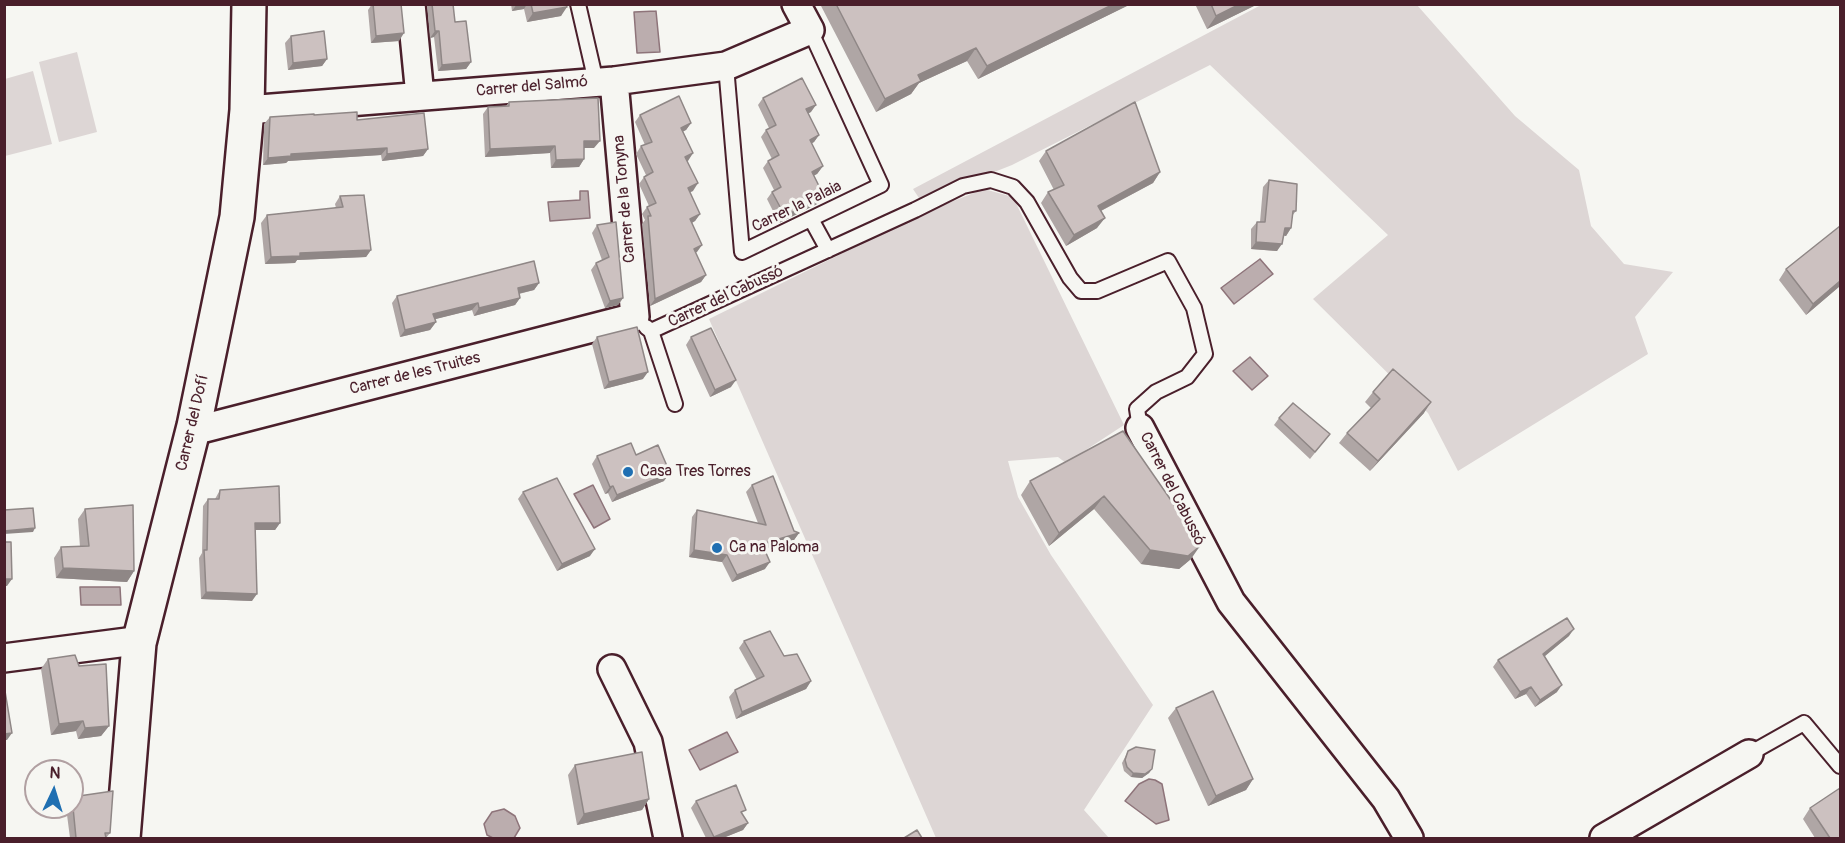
<!DOCTYPE html>
<meta charset="utf-8">
<style>
body{margin:0}
#map{position:relative;width:1845px;height:843px;overflow:hidden;background:#f6f6f2;font-family:Pangolin,sans-serif}
canvas{display:block}
.frame{position:absolute;inset:0;border:6px solid #4a1f2b;pointer-events:none}
.north{position:absolute;left:24px;top:759px;width:60px;height:60px;box-sizing:border-box;background:#f6f6f2;border:2px solid #b1a0a2;border-radius:50%;rotate:4deg;font-size:16px;font-weight:700;line-height:24px;text-align:center;color:#4a1f2b}
.north::after{content:'';display:block;margin:auto;width:21px;height:27px;background:#1f6fb2;clip-path:polygon(50% 0,100% 100%,50% 72%,0 100%)}
</style>
<div id="map">
<canvas width="1845" height="843"></canvas>
<div class="frame"></div>
<div class="north">N</div>
</div>
<script>
const ctx = document.querySelector('canvas').getContext('2d');
ctx.lineJoin = 'round';
function fill(path, color) { ctx.fillStyle = color; ctx.fill(path, 'evenodd'); }
const poly = rows => new Path2D(rows.map(r => 'M' + r).join(''));
function stroke(path, color, width, dash) { ctx.strokeStyle = color; ctx.lineWidth = width; ctx.lineCap = dash ? 'butt' : 'round'; ctx.setLineDash(dash || []); ctx.stroke(path); }
function drawText(font, color, halo, rows, align = 'center') {
  ctx.font = font + ' Pangolin,sans-serif'; ctx.lineWidth = 6; ctx.setLineDash([]); ctx.textBaseline = 'middle'; ctx.strokeStyle = halo; ctx.fillStyle = color; for (const [text, x, y, turn = 0] of rows) {
    ctx.save(); ctx.translate(x, y); ctx.rotate((+turn || 0) * Math.PI / 180); ctx.textAlign = isNaN(turn) ? turn : align; if (halo) ctx.strokeText(text, 0, 0); ctx.fillText(text, 0, 0); ctx.restore();
  }
}
const green = poly([
 [1261,5,1417,5,1515,116,1579,170,1591,226,1624,264,1673,272,1635,317,1648,354,1458,471,1428,413,1313,299,1388,235,1210,65,1012,165,921,201,913,189],
 [77,52,97,132,59,142,39,62],
 [33,71,52,144,5,156,5,79],
 [984,189,1013,197,1124,425,1066,463,1058,457,1008,461,1018,497,1051,555,1153,705,1084,810,1109,838,936,838,709,319,928,211]
]);
const water = poly([
 [656,11,660,52,637,53,634,12,656,11],
 [580,191,588,191,590,218,550,221,548,202,580,200,580,191],
 [1260,259,1273,274,1234,304,1221,288,1260,259],
 [1250,357,1268,376,1252,390,1233,371,1250,357],
 [593,485,610,519,594,528,574,494,593,485],
 [80,587,120,587,121,605,81,605,80,587],
 [727,732,738,752,700,770,689,750,727,732],
 [1149,779,1155,780,1162,784,1169,820,1156,824,1125,801,1139,784,1149,779],
 [504,809,515,816,520,828,514,838,493,838,487,835,484,824,492,812,504,809]
]);
const lane = poly([
 [578,4,596,82],
 [726,66,742,252,881,185,810,30],
 [811,219,828,250],
 [646,327,651,331,675,404],
 [651,331,915,210,963,186,991,180,1013,187,1027,202,1070,278,1081,291,1097,291,1168,261,1194,308,1205,354,1187,377,1156,392,1137,409,1140,428],
 [1749,754,1804,723,1840,766]
]);
const street = poly([
 [411,4,420,96],
 [247,110,614,81,726,66,810,30,796,4],
 [194,426,205,428,635,317,614,81],
 [1140,428,1231,602,1386,799,1409,838],
 [4,658,127,642,139,643],
 [612,669,648,742,668,838],
 [1604,838,1749,754]
]);
const secondary = poly([
 [123,838,139,643,194,426,237,217,247,110,249,4]
]);
const wall = poly([
 [372,4,401,4,399,41,371,43,368,10],
 [453,4,455,22,471,62,466,69,438,71,434,37,430,38,427,5],
 [511,4,566,4,561,16,527,22,524,9,512,11],
 [820,4,1131,4,978,79,967,61,919,83,911,94,876,112],
 [1195,4,1258,4,1207,29],
 [291,36,327,59,322,66,288,70,285,43],
 [763,98,811,112,808,113,819,135,814,142,811,144,823,166,817,174,814,175,824,196,819,203,779,223,767,199,772,192,774,190,763,168,768,161,772,159,761,137,766,130,769,128,758,105],
 [509,102,594,148,584,148,584,159,579,167,551,168,550,153,485,157,483,114,488,107,506,106],
 [314,115,357,120,428,149,423,156,382,161,381,155,288,161,286,163,263,165,264,124,270,117],
 [640,115,691,123,686,130,683,131,693,153,687,161,693,191,690,192,700,214,695,221,692,223,702,245,695,253,706,275,701,282,650,306,642,224,645,220,642,214,647,207,649,206,639,184,644,177,646,175,636,154,641,146,645,145,635,122],
 [1046,151,1160,172,1153,183,1101,211,1097,228,1066,246,1041,203,1048,192,1054,190,1039,161],
 [1269,180,1296,211,1292,216,1291,228,1286,236,1284,235,1277,251,1251,249,1251,229,1257,222,1260,222,1263,187],
 [340,196,371,250,366,257,297,260,295,263,265,264,261,223,267,215,336,208,335,204],
 [597,225,623,298,618,305,605,308,591,270,596,263,602,260,592,233],
 [1840,226,1840,287,1840,286,1806,315,1779,280,1786,269],
 [539,283,534,290,519,294,520,298,515,305,474,316,472,310,435,319,436,322,430,330,400,337,392,303,397,296],
 [597,337,643,379,604,389,592,344],
 [691,337,731,387,710,397,686,345],
 [1373,392,1424,413,1370,471,1339,443,1347,433,1371,408,1365,402],
 [1279,418,1330,434,1310,459,1274,425],
 [1123,431,1191,559,1179,569,1141,564,1094,509,1049,546,1021,495,1030,481],
 [636,455,664,481,612,502,608,493,605,494,592,464,597,456],
 [752,485,794,531,799,533,794,540,764,549,765,569,732,582,722,562,689,557,692,517,697,510,758,523,746,492],
 [220,490,280,523,275,530,255,530,252,601,201,599,199,558,202,553,203,506,208,499,215,499],
 [523,492,590,556,557,571,518,499],
 [85,509,134,571,127,582,56,578,54,558,61,547,80,547,78,519],
 [1569,636,1544,656,1557,692,1535,707,1526,694,1515,699,1493,667,1498,660],
 [744,641,784,656,811,681,806,689,736,719,729,697,735,690,757,680,739,648],
 [48,659,79,666,109,726,101,736,78,739,76,731,51,735,41,669],
 [1176,708,1253,779,1246,790,1208,806,1168,718],
 [1128,751,1152,769,1149,773,1142,778,1131,777,1124,771,1122,763],
 [575,765,649,799,642,810,577,825,568,775],
 [72,797,110,833,106,838,70,838,66,807,72,807],
 [696,801,743,815,748,823,743,830,723,838,706,838,691,808],
 [1810,808,1840,838,1815,838,1803,819]
]);
const shadedWall = poly([
 [517,4,527,4,524,9,512,11],
 [1114,4,1131,4,978,79,987,66],
 [1240,4,1258,4,1207,29,1216,16],
 [567,7,561,16,527,22,533,13],
 [435,31,439,31,434,37,430,38],
 [404,33,399,41,371,43,376,36],
 [976,48,967,61,919,83,911,94,876,112,885,99,918,75],
 [327,59,322,66,288,70,293,63],
 [471,62,466,69,438,71,442,65],
 [816,105,811,112,801,117,806,109],
 [691,123,686,130,676,135,681,128],
 [819,135,814,142,804,147,810,140],
 [584,141,600,141,594,148,579,148],
 [555,146,550,153,485,157,490,149],
 [387,148,381,155,288,161,286,163,263,165,268,158,291,154],
 [428,149,423,156,382,161,387,154],
 [693,153,688,161,680,164,685,157],
 [584,159,579,167,551,168,556,160],
 [823,166,817,174,807,179,812,172],
 [1160,172,1153,183,1091,216,1098,206],
 [698,183,693,191,683,195,688,188],
 [824,196,819,203,779,223,785,216],
 [700,214,695,221,685,226,690,219],
 [1105,218,1097,228,1066,246,1074,235],
 [1285,228,1291,228,1286,236,1280,235],
 [1256,242,1282,244,1277,251,1251,249],
 [702,245,697,252,688,256,694,249],
 [371,250,366,257,297,260,295,263,265,264,271,257,300,253],
 [706,275,701,282,650,306,655,299],
 [1840,281,1840,286,1806,315,1813,304],
 [539,283,534,290,513,295,518,288],
 [520,298,515,305,474,316,479,308],
 [623,298,618,305,605,308,610,301],
 [478,303,472,310,428,321,433,314],
 [436,322,430,330,400,337,405,330],
 [648,372,643,379,604,389,609,382],
 [736,380,731,387,710,397,715,390],
 [1431,402,1424,413,1370,471,1378,461],
 [670,473,664,481,612,502,617,495],
 [613,486,608,493,605,494,610,487],
 [1104,496,1094,509,1049,546,1059,533],
 [255,523,280,523,275,530,250,530],
 [35,528,33,532,4,534,4,531],
 [799,533,794,540,757,551,762,544],
 [1200,546,1191,559,1179,569,1141,564,1150,550],
 [595,549,590,556,557,571,562,564],
 [694,550,727,555,722,562,689,557],
 [770,562,765,569,732,582,737,575],
 [63,568,134,571,127,582,56,578],
 [4,579,12,579,7,586,4,586],
 [206,592,257,594,252,601,201,599],
 [1574,629,1569,636,1538,662,1543,654],
 [811,681,806,689,736,719,742,712],
 [1562,685,1557,692,1535,707,1540,700],
 [1531,687,1526,694,1515,699,1520,692],
 [83,721,76,731,51,735,59,724],
 [109,726,101,736,78,739,85,728],
 [12,733,7,740,4,740,4,734],
 [1152,769,1149,773,1142,778,1131,777,1133,773],
 [1253,779,1246,790,1208,806,1216,796],
 [649,799,642,810,577,825,584,814],
 [748,823,743,830,723,838,713,838,714,837]
]);
const building = poly([
 [373,4,401,4,404,33,376,36,373,4],
 [432,4,453,4,455,22,466,21,471,62,442,65,439,31,435,31,432,4],
 [531,4,566,4,567,7,533,13,531,4],
 [836,4,1114,4,987,66,976,48,918,75,921,81,885,99,836,4],
 [1211,4,1240,4,1216,16,1211,4],
 [324,31,327,59,293,63,291,36,324,31],
 [802,78,816,105,806,109,819,135,810,140,823,166,812,172,824,196,785,216,772,192,781,187,768,161,779,155,766,130,776,125,763,98,802,78],
 [679,96,691,123,681,128,693,153,685,157,698,183,688,188,700,214,690,219,702,245,694,249,706,275,655,299,648,216,651,216,647,207,656,203,644,177,653,172,641,146,652,142,640,115,679,96],
 [598,98,600,141,584,141,584,159,556,160,555,146,490,149,488,107,509,106,509,102,598,98],
 [1135,102,1160,172,1098,206,1105,218,1074,235,1048,192,1064,185,1046,151,1135,102],
 [357,112,357,120,424,113,428,149,387,154,387,148,291,154,291,156,268,158,270,117,314,114,314,115,357,112],
 [1269,180,1297,184,1296,211,1293,211,1291,228,1285,228,1282,244,1256,242,1257,222,1265,222,1269,180],
 [364,195,371,250,300,253,300,256,271,257,267,215,343,207,340,196,364,195],
 [616,222,623,298,610,301,596,263,609,257,597,225,616,222],
 [1840,226,1840,281,1813,304,1786,269,1840,226],
 [534,261,539,283,518,288,520,298,479,308,478,303,433,314,436,322,405,330,397,296,534,261],
 [637,327,648,372,609,382,597,337,637,327],
 [711,328,736,380,715,390,691,337,711,328],
 [1393,369,1431,402,1378,461,1347,433,1380,399,1373,392,1393,369],
 [1293,403,1330,434,1315,452,1279,418,1293,403],
 [1123,431,1191,529,1200,546,1188,556,1150,550,1104,496,1059,533,1030,481,1123,431],
 [631,443,636,455,658,445,670,473,617,495,613,486,610,487,597,456,631,443],
 [773,476,794,531,799,533,762,544,770,562,737,575,727,555,694,550,697,510,766,525,752,485,773,476],
 [557,478,595,549,562,564,523,492,557,478],
 [279,486,280,523,255,523,257,594,206,592,204,550,207,550,208,499,219,499,220,490,279,486],
 [133,505,134,571,63,568,61,547,89,546,85,509,133,505],
 [33,508,35,528,4,531,4,510,33,508],
 [4,542,11,542,12,579,4,579,4,542],
 [1567,618,1574,629,1543,654,1562,685,1540,700,1531,687,1520,692,1498,660,1567,618],
 [770,631,784,656,797,654,811,681,742,712,735,690,764,676,744,641,770,631],
 [75,655,79,666,106,664,109,726,85,728,83,721,59,724,48,659,75,655],
 [4,685,12,733,4,734,4,685],
 [1213,691,1253,779,1216,796,1176,708,1213,691],
 [1136,747,1155,750,1152,769,1145,774,1133,773,1127,767,1125,760,1128,751,1136,747],
 [642,752,649,799,584,814,575,765,642,752],
 [736,785,746,810,741,812,748,823,714,837,696,801,736,785],
 [1840,788,1840,838,1830,838,1810,808,1840,788],
 [113,791,110,833,105,833,106,838,76,838,72,797,113,791],
 [917,830,922,838,904,838,917,830]
]);
const markers = [
 [628,472,6,"#1f6fb2"],
 [717,548,6,"#1f6fb2"]
];
const streetNames = [
 ["Carrer del Salmó",532,87,-5],
 ["Carrer de la Tonyna",625,199,-95],
 ["Carrer la Palaia",797,207,-26],
 ["Carrer del Cabussó",726,297,-25],
 ["Carrer de les Truites",415,374,-14],
 ["Carrer del Dofí",193,423,-77],
 ["Carrer del Cabussó",1172,489,63]
];
const poiNames = [
 ["Casa Tres Torres",640,472],
 ["Ca na Paloma",729,548]
];
fill(green, '#ddd6d5');
fill(water, '#bbadae');
stroke(water, '#8e747a', 1.5);
stroke(lane, '#4a1f2b', 18);
stroke(street, '#4a1f2b', 32);
stroke(secondary, '#4a1f2b', 38);
stroke(lane, '#f6f6f2', 14);
stroke(street, '#f6f6f2', 27);
stroke(secondary, '#f6f6f2', 33);
fill(wall, '#afa6a5');
fill(shadedWall, '#8f8786');
fill(building, '#ccc1c0');
stroke(building, '#8f8786', 1.5);
for (const [x, y, r, color] of markers) { const dot = new Path2D(); dot.arc(x, y, r, 0, 2 * Math.PI); ctx.fillStyle = color; ctx.fill(dot); stroke(dot, '#f6f6f2', 2); }
drawText('16px', '#4a1f2b', '#f6f6f2', streetNames);
drawText('16px', '#4a1f2b', '#f6f6f2', poiNames, 'left');
</script>
